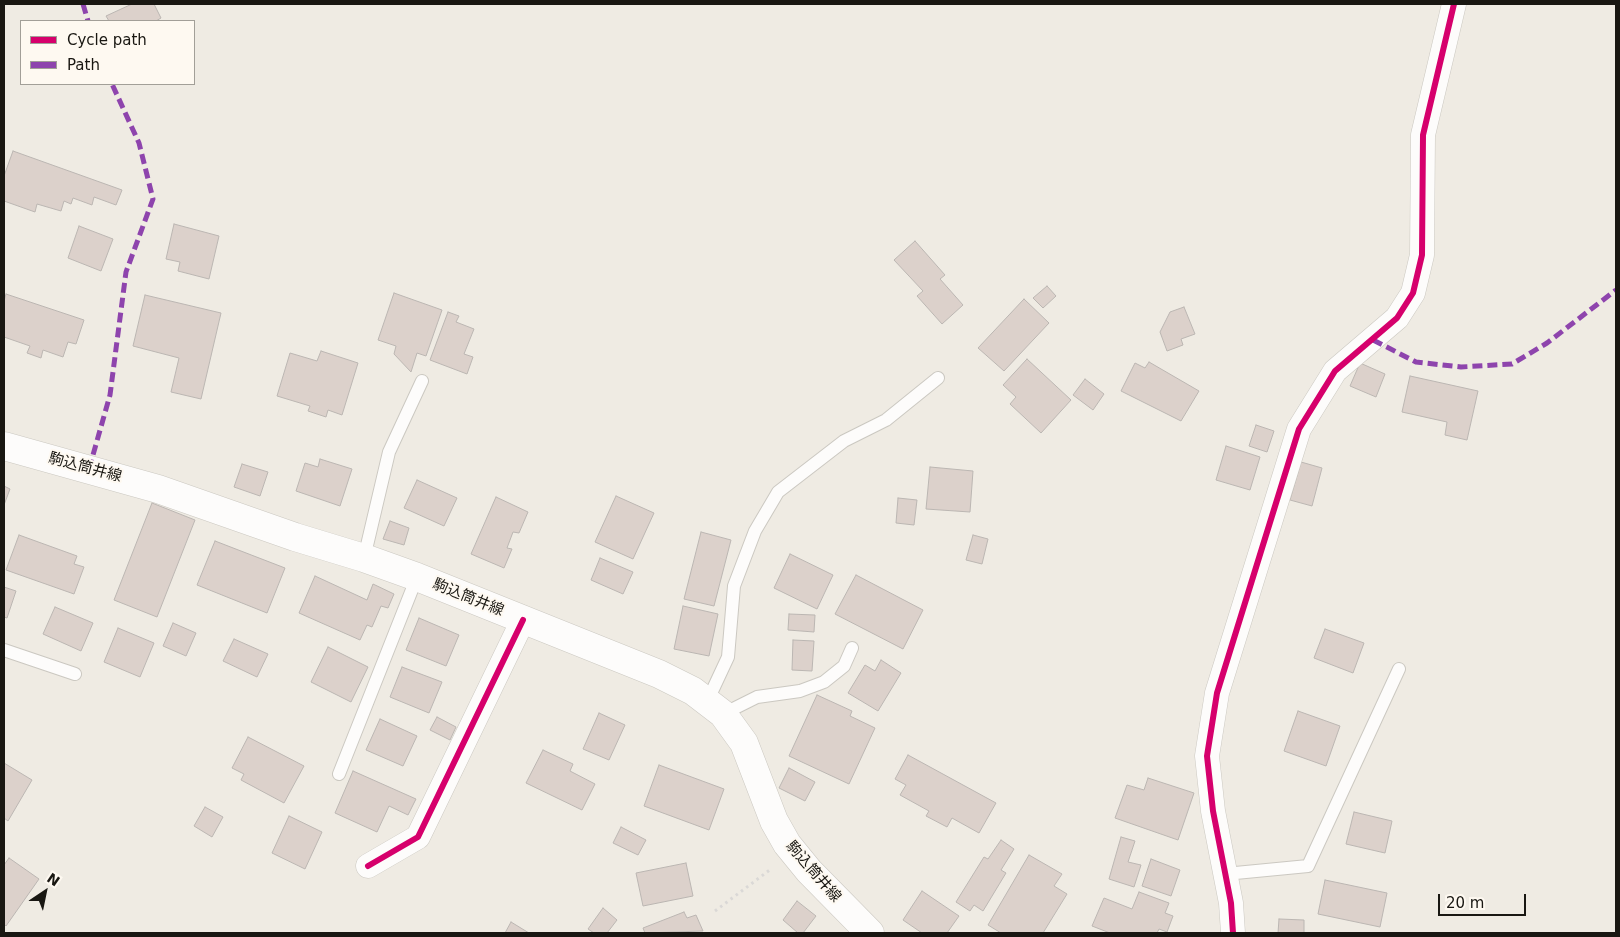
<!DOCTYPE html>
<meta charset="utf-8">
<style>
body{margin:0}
#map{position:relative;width:1620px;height:937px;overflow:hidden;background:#efebe3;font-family:"DejaVu Sans",sans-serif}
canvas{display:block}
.frame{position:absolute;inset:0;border:5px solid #191712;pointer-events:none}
.legend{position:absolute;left:20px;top:20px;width:175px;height:65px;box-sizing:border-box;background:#fef9f1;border:1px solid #a29f98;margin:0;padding:6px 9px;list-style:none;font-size:15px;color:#191712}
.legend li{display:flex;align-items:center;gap:10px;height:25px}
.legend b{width:25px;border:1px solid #a29f98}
.north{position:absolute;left:20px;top:867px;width:50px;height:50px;-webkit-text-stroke:4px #fef9f1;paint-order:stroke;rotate:34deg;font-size:14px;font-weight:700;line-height:20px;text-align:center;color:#191712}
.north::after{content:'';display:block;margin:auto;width:18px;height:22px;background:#191712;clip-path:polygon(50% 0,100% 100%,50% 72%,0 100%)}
.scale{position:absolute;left:1438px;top:894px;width:88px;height:22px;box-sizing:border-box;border:2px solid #191712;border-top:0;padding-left:6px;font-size:15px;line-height:18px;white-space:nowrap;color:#191712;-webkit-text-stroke:4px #fef9f1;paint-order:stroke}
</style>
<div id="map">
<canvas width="1620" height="937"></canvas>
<div class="frame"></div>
<ul class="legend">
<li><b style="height:6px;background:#d6006c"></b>Cycle path</li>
<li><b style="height:6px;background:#8e44ad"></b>Path</li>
</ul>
<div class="north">N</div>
<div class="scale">20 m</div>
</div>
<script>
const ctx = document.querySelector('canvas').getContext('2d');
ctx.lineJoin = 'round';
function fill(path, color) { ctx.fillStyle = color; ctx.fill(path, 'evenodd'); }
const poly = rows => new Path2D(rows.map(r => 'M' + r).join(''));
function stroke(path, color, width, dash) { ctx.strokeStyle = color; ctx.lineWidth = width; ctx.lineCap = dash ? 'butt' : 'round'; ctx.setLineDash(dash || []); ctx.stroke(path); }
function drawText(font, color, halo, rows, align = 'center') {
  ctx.font = font + ' "DejaVu Sans","Noto Sans JP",sans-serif'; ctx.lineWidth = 4; ctx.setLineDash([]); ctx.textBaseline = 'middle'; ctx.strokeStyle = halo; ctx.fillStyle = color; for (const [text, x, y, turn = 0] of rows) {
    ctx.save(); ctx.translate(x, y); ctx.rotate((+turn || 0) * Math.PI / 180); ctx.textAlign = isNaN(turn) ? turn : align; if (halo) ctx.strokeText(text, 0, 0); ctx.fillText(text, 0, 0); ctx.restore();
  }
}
const building = poly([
 [132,4,154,4,161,18,156,21,109,21,106,16,132,4],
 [13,151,122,190,116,205,94,197,92,205,73,198,71,204,64,201,61,211,37,204,35,212,4,201,4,176,13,151],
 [174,224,219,236,209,279,178,271,180,262,166,259,174,224],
 [79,226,113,239,101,271,68,258,79,226],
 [915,241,945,275,940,279,963,305,942,324,917,296,923,291,894,260,915,241],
 [1047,286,1056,296,1043,308,1033,298,1047,286],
 [394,293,442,310,426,356,417,353,411,372,394,354,396,346,378,340,394,293],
 [6,294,84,320,76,344,68,342,63,357,43,350,41,358,27,353,30,346,4,337,4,301,6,294],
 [145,295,221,313,201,399,171,392,179,358,133,346,145,295],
 [1024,299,1049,323,1004,371,978,348,1024,299],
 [1184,307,1195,334,1181,339,1183,345,1167,351,1160,332,1170,312,1184,307],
 [448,312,459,316,456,322,474,329,464,354,473,357,467,374,430,360,448,312],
 [321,351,358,363,342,415,328,410,326,417,308,411,310,406,277,396,290,353,317,361,321,351],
 [1027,359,1071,400,1041,433,1010,404,1016,397,1003,385,1027,359],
 [1149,362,1199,391,1181,421,1121,391,1135,363,1145,368,1149,362],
 [1360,363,1385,374,1376,397,1350,386,1360,363],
 [1410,376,1478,391,1467,440,1445,435,1447,422,1402,412,1410,376],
 [1085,379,1104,394,1093,410,1073,395,1085,379],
 [1256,425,1274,431,1267,452,1249,446,1256,425],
 [1226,446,1260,457,1250,490,1216,480,1226,446],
 [320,459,352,469,340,506,296,491,305,463,318,467,320,459],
 [1301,462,1322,468,1312,506,1290,500,1301,462],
 [242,464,268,472,260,496,234,487,242,464],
 [930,467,973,471,970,512,926,509,930,467],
 [417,480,457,498,444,526,404,508,417,480],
 [4,486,10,489,4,505,4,486],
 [616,496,654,513,633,559,595,542,616,496],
 [496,497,528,512,519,533,513,532,507,548,512,549,504,568,471,554,496,497],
 [898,498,917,500,914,525,896,523,898,498],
 [152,503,195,520,157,617,114,600,152,503],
 [390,521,409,528,404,545,383,539,390,521],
 [701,532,731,540,714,606,684,599,701,532],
 [19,535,77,556,74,564,84,567,74,594,6,570,19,535],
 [973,535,988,539,982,564,966,560,973,535],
 [215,541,285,568,267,613,197,585,215,541],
 [790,554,833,575,817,609,774,588,790,554],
 [600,558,633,572,623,594,591,580,600,558],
 [856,575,923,610,903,649,835,614,856,575],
 [315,576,367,600,373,584,394,594,388,608,381,606,372,627,367,625,360,640,299,613,315,576],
 [4,587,16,591,7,618,4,617,4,587],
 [683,606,718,614,709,656,674,649,683,606],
 [55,607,93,623,81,651,43,634,55,607],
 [789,614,815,615,814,632,788,630,789,614],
 [419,618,459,635,446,666,406,650,419,618],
 [173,623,196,633,186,656,163,646,173,623],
 [118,628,154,643,140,677,104,662,118,628],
 [1325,629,1364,643,1353,673,1314,658,1325,629],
 [234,639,268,654,257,677,223,661,234,639],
 [793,640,814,641,812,671,792,670,793,640],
 [328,647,368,667,351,702,311,682,328,647],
 [881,660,901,673,878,711,848,693,865,665,875,671,881,660],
 [402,667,442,682,429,713,390,697,402,667],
 [817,695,852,711,850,716,875,728,849,784,789,756,817,695],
 [1298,711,1340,726,1326,766,1284,751,1298,711],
 [599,713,625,725,609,760,583,749,599,713],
 [437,717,456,727,450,740,430,730,437,717],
 [380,719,417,736,403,766,366,750,380,719],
 [248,737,304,766,284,803,241,780,244,774,232,768,248,737],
 [543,750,573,764,570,771,595,784,582,810,526,783,543,750],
 [908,755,996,803,979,833,952,818,947,827,926,816,929,811,900,795,906,785,895,779,908,755],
 [4,763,32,780,8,821,4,818,4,763],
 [659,765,724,789,709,830,644,806,659,765],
 [789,768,815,782,805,801,779,788,789,768],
 [353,771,416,799,408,815,389,806,377,832,335,813,353,771],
 [1148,778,1194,793,1178,840,1115,818,1127,785,1144,790,1148,778],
 [205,807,223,817,212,837,194,826,205,807],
 [1354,812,1392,821,1385,853,1346,844,1354,812],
 [289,816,322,832,305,869,272,853,289,816],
 [621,827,646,840,638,855,613,843,621,827],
 [1121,837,1135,841,1128,862,1141,865,1134,887,1109,879,1121,837],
 [1001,840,1014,849,1001,870,1006,873,983,911,974,905,970,911,956,902,984,857,988,859,1001,840],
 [1029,855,1062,874,1054,886,1067,894,1043,933,1001,933,988,925,1029,855],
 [9,858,39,879,6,926,4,924,4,865,9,858],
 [1151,859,1180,870,1171,896,1142,886,1151,859],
 [686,863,693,896,643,906,636,873,686,863],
 [1325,880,1387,893,1380,927,1318,914,1325,880],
 [922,891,959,916,947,933,922,933,903,920,922,891],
 [1139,892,1169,903,1165,913,1173,916,1167,932,1159,929,1157,933,1110,933,1092,926,1104,898,1132,909,1139,892],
 [797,901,816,916,803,933,798,933,783,920,797,901],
 [603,908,617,920,607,933,594,933,588,929,603,908],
 [684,912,687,918,696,915,703,931,645,933,643,928,684,912],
 [1279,919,1304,920,1304,933,1278,933,1279,919],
 [511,922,529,933,505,933,511,922]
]);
const path = poly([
 [715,911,771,869]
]);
const service = poly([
 [364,558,389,452,422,381],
 [4,650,75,674],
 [707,702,728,657,734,586,755,531,778,492,844,441,886,420,938,378],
 [723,714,757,697,800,691,824,682,844,666,852,648],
 [339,774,417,577],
 [1225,874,1308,866,1399,669]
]);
const minor = poly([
 [368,866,418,837,523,620],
 [1233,933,1231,903,1213,811,1207,756,1217,693,1299,429,1335,371,1397,318,1413,293,1422,255,1423,135,1454,4]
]);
const secondary = poly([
 [4,446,158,489,295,537,364,558,417,577,659,674,693,691,723,714,744,743,774,821,787,844,809,871,870,933]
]);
const quiet = poly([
 [83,4,88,21],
 [1373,340,1416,362,1461,367,1512,364,1547,343,1616,290],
 [89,469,110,395,126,272,153,199,139,143,112,84]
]);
const cycleway = poly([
 [368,866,418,837,523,620],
 [1233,933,1231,903,1213,811,1207,756,1217,693,1299,429,1335,371,1397,318,1413,293,1422,255,1423,135,1454,4]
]);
const streetNames = [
 ["駒込筒井線",85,468,15],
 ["駒込筒井線",468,598,22],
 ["駒込筒井線",813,872,49]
];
fill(building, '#dcd1cb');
stroke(building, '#bbb6b2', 1);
stroke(service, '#cbc8c1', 14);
stroke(minor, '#cbc8c1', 25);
stroke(secondary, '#cbc8c1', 29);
stroke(path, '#dad8d6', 3, [2.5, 4]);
stroke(service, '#fdfcfb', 12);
stroke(minor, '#fdfcfb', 24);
stroke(secondary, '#fdfcfb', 28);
stroke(quiet, '#8e44ad', 5, [10, 5]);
stroke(cycleway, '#d6006c', 6);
drawText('15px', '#191712', '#fef9f1', streetNames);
</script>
